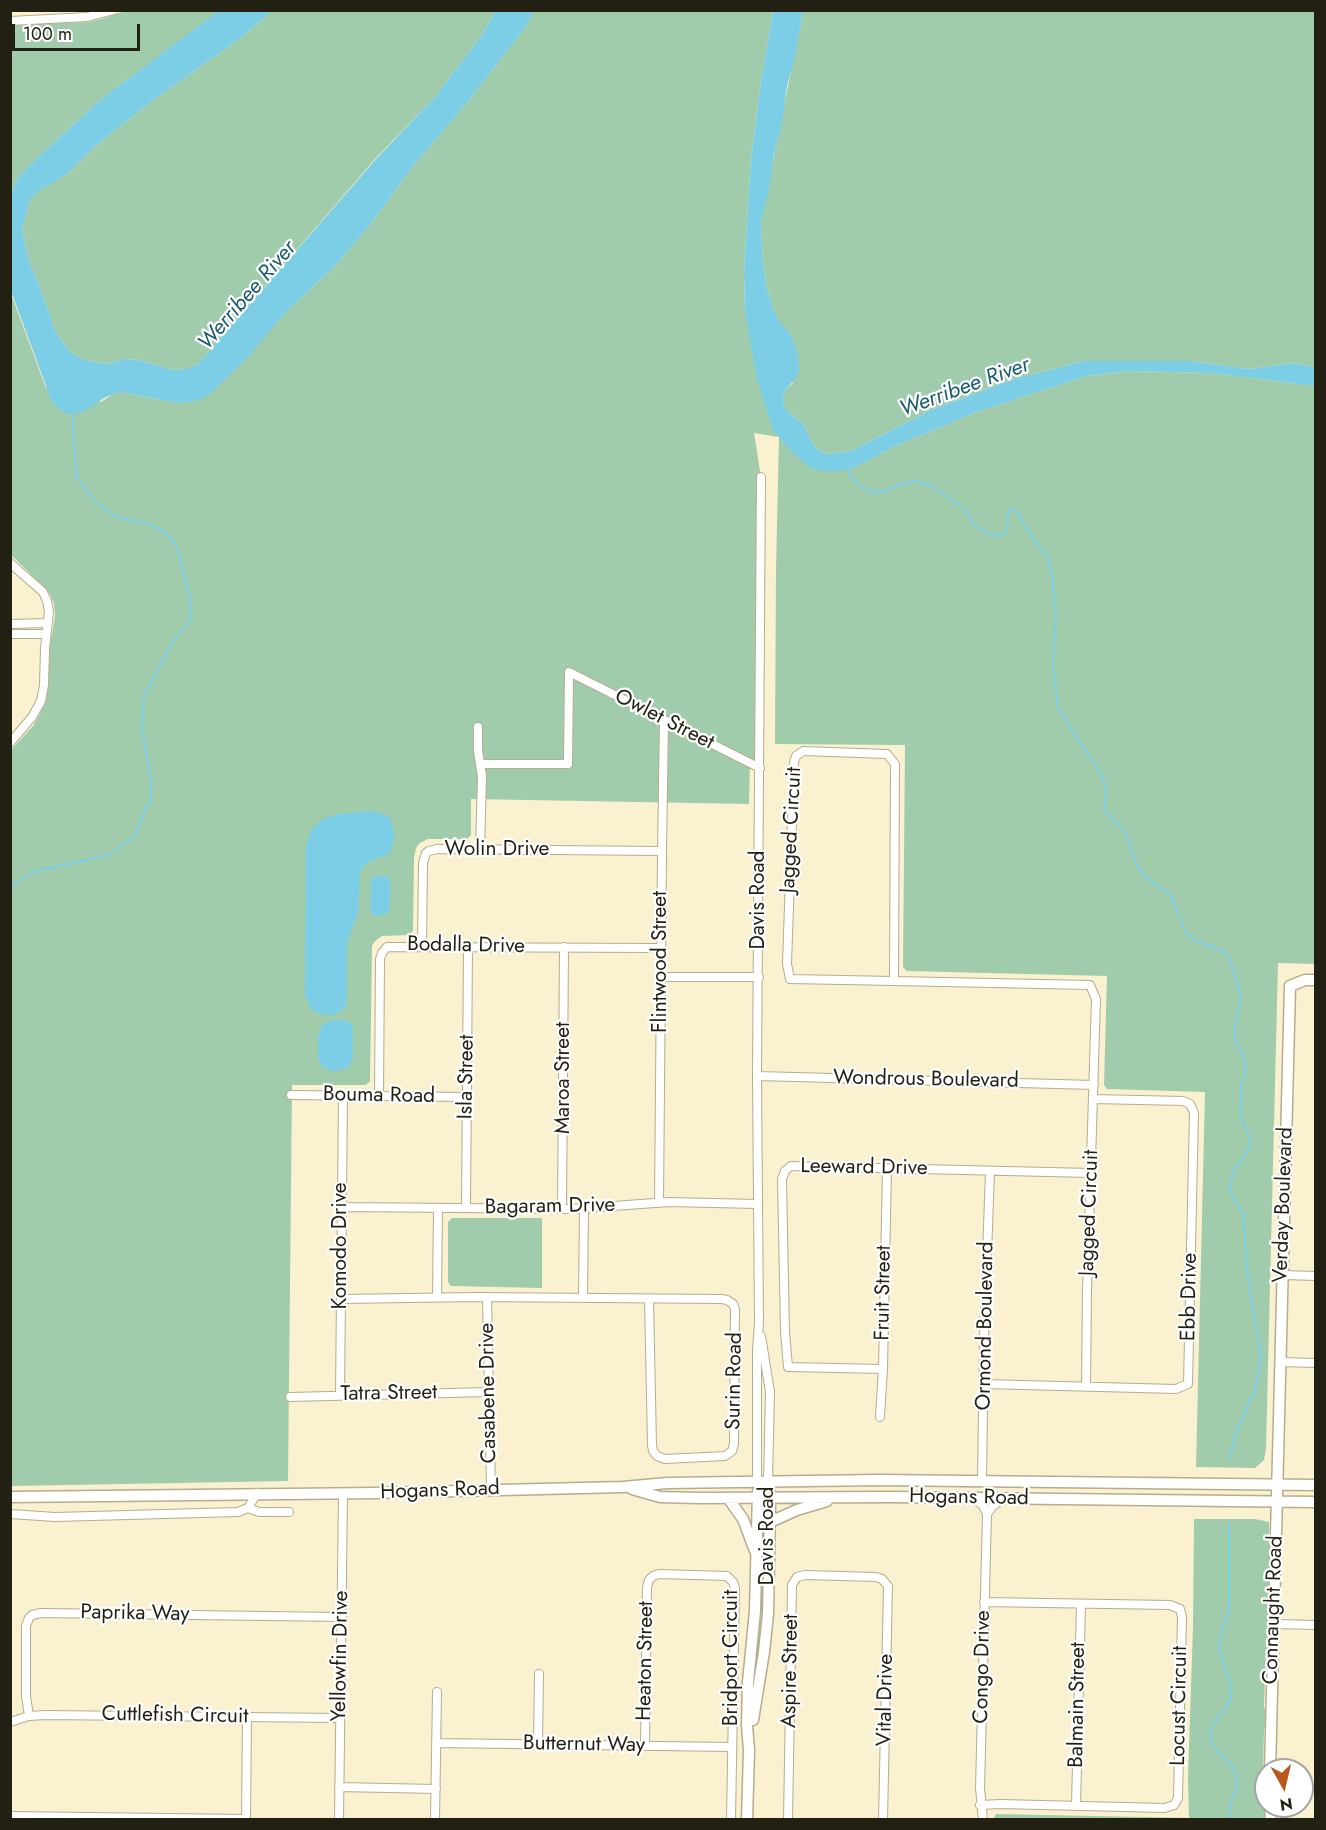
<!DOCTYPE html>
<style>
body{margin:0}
#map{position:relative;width:1326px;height:1830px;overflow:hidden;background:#f9f1cf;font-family:Jost,sans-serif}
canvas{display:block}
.frame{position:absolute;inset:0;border:12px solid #221f13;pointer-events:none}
.north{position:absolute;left:1254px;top:1758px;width:60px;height:60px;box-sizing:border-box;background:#fff;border:2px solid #a7a5a1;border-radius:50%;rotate:172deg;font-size:16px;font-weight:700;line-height:24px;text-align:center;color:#221f13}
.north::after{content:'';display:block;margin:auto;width:21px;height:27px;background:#ba571e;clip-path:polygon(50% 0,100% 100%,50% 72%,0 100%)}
.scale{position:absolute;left:12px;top:24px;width:128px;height:27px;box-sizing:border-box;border:3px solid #221f13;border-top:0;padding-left:8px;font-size:18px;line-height:21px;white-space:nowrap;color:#221f13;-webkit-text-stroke:4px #fff;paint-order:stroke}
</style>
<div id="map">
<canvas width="1326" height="1830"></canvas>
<div class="frame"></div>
<div class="north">N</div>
<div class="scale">100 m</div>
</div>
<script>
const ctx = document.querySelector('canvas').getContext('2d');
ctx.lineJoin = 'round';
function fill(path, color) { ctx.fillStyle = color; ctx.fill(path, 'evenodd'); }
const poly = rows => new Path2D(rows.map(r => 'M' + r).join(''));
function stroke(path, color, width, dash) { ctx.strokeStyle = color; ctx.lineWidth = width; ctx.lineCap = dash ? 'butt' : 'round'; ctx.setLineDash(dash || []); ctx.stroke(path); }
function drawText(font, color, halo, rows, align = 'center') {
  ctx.font = font + ' Jost,sans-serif'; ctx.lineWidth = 4.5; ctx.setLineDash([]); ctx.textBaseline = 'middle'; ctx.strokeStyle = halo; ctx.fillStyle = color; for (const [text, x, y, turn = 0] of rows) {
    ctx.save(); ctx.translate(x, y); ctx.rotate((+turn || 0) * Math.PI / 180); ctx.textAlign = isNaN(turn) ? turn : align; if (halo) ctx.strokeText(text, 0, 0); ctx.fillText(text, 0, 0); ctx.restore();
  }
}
const green = poly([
 [125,11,220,11,100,100,36,159,17,179,11,195,11,25,89,22,105,18],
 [272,11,495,11,482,35,436,96,375,159,198,364,186,369,173,370,138,360,125,359,108,364,85,360,70,352,55,331,47,306,28,258,22,229,30,199,39,190,66,175,95,146,156,98,242,37],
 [534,11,773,11,761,82,751,158,744,272,745,312,773,430,854,468,895,446,977,412,1086,376,1128,371,1212,373,1315,386,1316,964,1278,963,1266,1448,1264,1460,1255,1468,1196,1467,1205,1092,1107,1089,1104,1085,1107,976,907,971,903,967,905,745,775,744,776,570,779,437,754,433,761,477,760,768,750,763,749,804,471,799,471,835,467,839,428,839,420,843,416,848,414,858,413,931,409,935,382,936,375,941,372,946,370,1081,366,1085,292,1085,288,1481,11,1486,11,750,33,726,45,704,48,689,50,646,55,616,54,604,49,592,11,555,10,291,46,388,101,402,113,394,120,392,179,403,284,314,336,265,369,226,410,170,465,105,525,28],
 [803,11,1315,11,1315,367,1293,363,1250,369,1190,361,1084,361,1014,379,931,410,851,451,828,454,821,452,813,445,803,424,788,412,784,406,783,396,787,388,793,383,778,321,767,290,763,264,761,222],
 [452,1218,542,1218,542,1288,451,1286,448,1282,448,1222],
 [1194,1519,1255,1519,1269,1522,1269,1646,1266,1651,1264,1707,1267,1712,1267,1723,1264,1728,1263,1774,1265,1779,1266,1810,1264,1819,993,1820,996,1814,1189,1818,1188,1778,1193,1626]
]);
const water = poly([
 [220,10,272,11,242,37,156,98,95,146,66,175,40,190,30,199,22,229,28,258,47,306,55,331,70,352,85,360,108,364,125,359,138,360,173,370,186,369,198,364,376,159,436,96,482,35,495,11,534,11,525,28,465,105,410,170,369,226,336,265,284,314,246,359,209,395,197,401,179,403,120,392,106,397,83,412,69,414,59,409,52,402,11,291,11,195,17,179,36,159,100,100],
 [773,11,803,11,794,61,787,86,782,123,774,155,769,189,761,222,763,264,767,290,778,320,791,335,798,355,799,369,797,377,787,388,783,396,784,406,788,412,803,424,813,445,821,452,828,454,851,451,931,410,1014,379,1084,361,1190,361,1250,369,1293,363,1315,367,1315,386,1212,373,1128,371,1086,376,977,412,895,446,854,468,832,472,811,468,793,453,773,430,757,378,745,312,744,272,751,158,761,82],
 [372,811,386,815,391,820,395,837,392,848,387,855,368,862,360,871,358,914,347,941,347,996,345,1008,334,1015,320,1014,312,1010,305,996,306,845,312,829,323,819,338,814],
 [376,876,387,876,391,882,389,912,386,914,377,916,373,915,370,909,371,881,372,878],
 [333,1020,343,1020,351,1023,353,1029,353,1058,348,1068,336,1071,325,1069,318,1060,318,1037,322,1025]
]);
const stream = poly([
 [848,466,851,477,859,485,873,493,885,491,901,484,917,481,933,487,965,509,973,524,989,534,999,536,1003,534,1008,528,1007,516,1010,510,1015,509,1037,544,1048,557,1052,576,1056,613,1053,662,1058,708,1099,771,1104,782,1106,795,1104,808,1107,814,1125,831,1137,866,1148,879,1165,890,1172,897,1186,933,1196,941,1223,951,1230,960,1241,996,1234,1035,1245,1061,1246,1070,1241,1084,1240,1112,1250,1140,1248,1151,1236,1167,1232,1177,1230,1190,1233,1198,1243,1212,1248,1278,1261,1357,1256,1387,1235,1436,1230,1459],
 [10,886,38,870,79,862,110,854,134,837,150,800,152,785,142,729,144,696,172,643,191,619,190,599,179,554,175,543,163,530,146,523,124,519,110,513,93,499,77,477,73,429,74,413],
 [1229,1820,1231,1803,1238,1785,1235,1770,1212,1744,1210,1729,1231,1700,1230,1681,1219,1651,1220,1640,1229,1608,1229,1523]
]);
const minor = poly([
 [10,21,87,17,114,10],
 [10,563,43,592,47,601,49,611,45,649,44,685,41,701,32,717,10,743],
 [10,624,48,623],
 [10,634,46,634],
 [478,727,478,751,482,776,480,850],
 [480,764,568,764,569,672,760,768],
 [422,946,423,863,426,853,429,851,437,849,662,851],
 [661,977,759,977],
 [894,981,895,764,887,754,803,751,796,756,794,762,787,964,790,979,894,981,1090,985,1096,999,1087,1290,1086,1387],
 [757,1076,1094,1085],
 [291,1095,466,1097],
 [379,1096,380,959,382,953,387,947,661,948],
 [659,1203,662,851,664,720],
 [342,1207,571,1209,669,1202,758,1204],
 [466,1208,468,946],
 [562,1209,564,947],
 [1283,1275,1316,1276],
 [437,1297,438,1208],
 [487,1297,491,1489],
 [583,1298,584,1208],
 [341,1299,476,1297,722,1299,727,1300,733,1304,735,1309,734,1444,732,1451,725,1456,665,1459,657,1456,653,1451,652,1445,649,1299],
 [761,1336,770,1392,768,1482],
 [1280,1362,1316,1363],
 [883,1369,788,1367,785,1332,782,1179,785,1171,791,1166,1091,1173],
 [985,1384,1176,1389,1188,1384,1194,1113,1190,1104,1183,1101,1094,1099],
 [340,1395,343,1096],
 [290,1397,488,1392],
 [880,1417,883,1369,887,1168],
 [982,1481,984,1338,990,1171],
 [757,1482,757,1349,759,1323,757,1076,761,477],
 [975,1499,983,1506,987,1514,980,1788,983,1820],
 [248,1508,259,1512,289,1512],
 [10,1514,55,1517,238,1512,248,1508,257,1493],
 [987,1514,993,1506,1003,1499],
 [1274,1624,1316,1625],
 [29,1716,26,1696,26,1626,29,1618,32,1615,41,1613,342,1617],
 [10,1722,29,1716,45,1715,340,1718],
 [436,1743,732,1747],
 [538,1744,539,1674],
 [645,1745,647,1587,649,1580,653,1576,659,1574,727,1576,733,1582,735,1588,731,1820],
 [339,1787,436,1789],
 [980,1805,1000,1804,1165,1808,1174,1805,1178,1798,1182,1617,1180,1609,1170,1605,984,1602],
 [1076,1805,1081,1604],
 [10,1816,246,1819],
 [246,1820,247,1717],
 [339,1820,343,1493],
 [435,1820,437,1692],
 [788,1820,792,1585,797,1577,805,1575,876,1577,882,1579,888,1586,883,1820]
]);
const tertiary = poly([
 [632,1489,660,1497,700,1498,890,1497,1316,1502],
 [10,1497,378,1493,623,1487,667,1483,879,1480,1316,1485],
 [728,1498,743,1519,755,1551],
 [770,1522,797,1510,827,1501],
 [753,1720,764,1652,768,1614,770,1509,769,1490],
 [1270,1770,1290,986,1305,980,1316,980],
 [1270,1806,1271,1820],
 [747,1820,749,1750,747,1726,748,1682,755,1611,758,1491]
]);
const streetNames = [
 ["Owlet Street",664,720,27],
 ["Jagged Circuit",792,830,-87],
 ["Wolin Drive",497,850],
 ["Davis Road",759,900,-90],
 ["Bodalla Drive",466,946,1],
 ["Flintwood Street",661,962,-90],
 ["Isla Street",467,1077,-89],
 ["Maroa Street",564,1078,-90],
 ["Wondrous Boulevard",926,1080,1],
 ["Bouma Road",379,1096,1],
 ["Leeward Drive",864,1168,1],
 ["Verday Boulevard",1284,1205,-88],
 ["Bagaram Drive",550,1207,-1],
 ["Jagged Circuit",1090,1213,-88],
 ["Komodo Drive",341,1246,-90],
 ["Fruit Street",884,1293,-89],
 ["Ebb Drive",1190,1297,-89],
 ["Ormond Boulevard",986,1326,-89],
 ["Surin Road",735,1381,-89],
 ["Casabene Drive",489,1393,-91],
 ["Tatra Street",389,1394,-1],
 ["Hogans Road",440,1491,-2],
 ["Hogans Road",969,1498,1],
 ["Davis Road",768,1536,-90],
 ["Connaught Road",1274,1610,-88],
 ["Paprika Way",135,1614,1],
 ["Yellowfin Drive",341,1656,-89],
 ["Bridport Circuit",732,1658,-90],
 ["Heaton Street",646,1661,-89],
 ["Congo Drive",983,1667,-89],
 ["Aspire Street",791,1671,-89],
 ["Vital Drive",886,1700,-89],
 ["Balmain Street",1078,1705,-89],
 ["Locust Circuit",1180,1706,-89],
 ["Cuttlefish Circuit",175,1716,1],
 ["Butternut Way",584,1745,1]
];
const waterNames = [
 ["Werribee River",248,296,-49],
 ["Werribee River",965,388,-20]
];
fill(green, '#a0ccab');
fill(water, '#7ccee7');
stroke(stream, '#7ccee7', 2);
stroke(minor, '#b5ad8d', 10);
stroke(tertiary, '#b5ad8d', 13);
stroke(minor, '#fff', 8);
stroke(tertiary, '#fff', 10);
drawText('21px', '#221f13', '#fff', streetNames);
drawText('italic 22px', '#195c6e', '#fff', waterNames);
</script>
